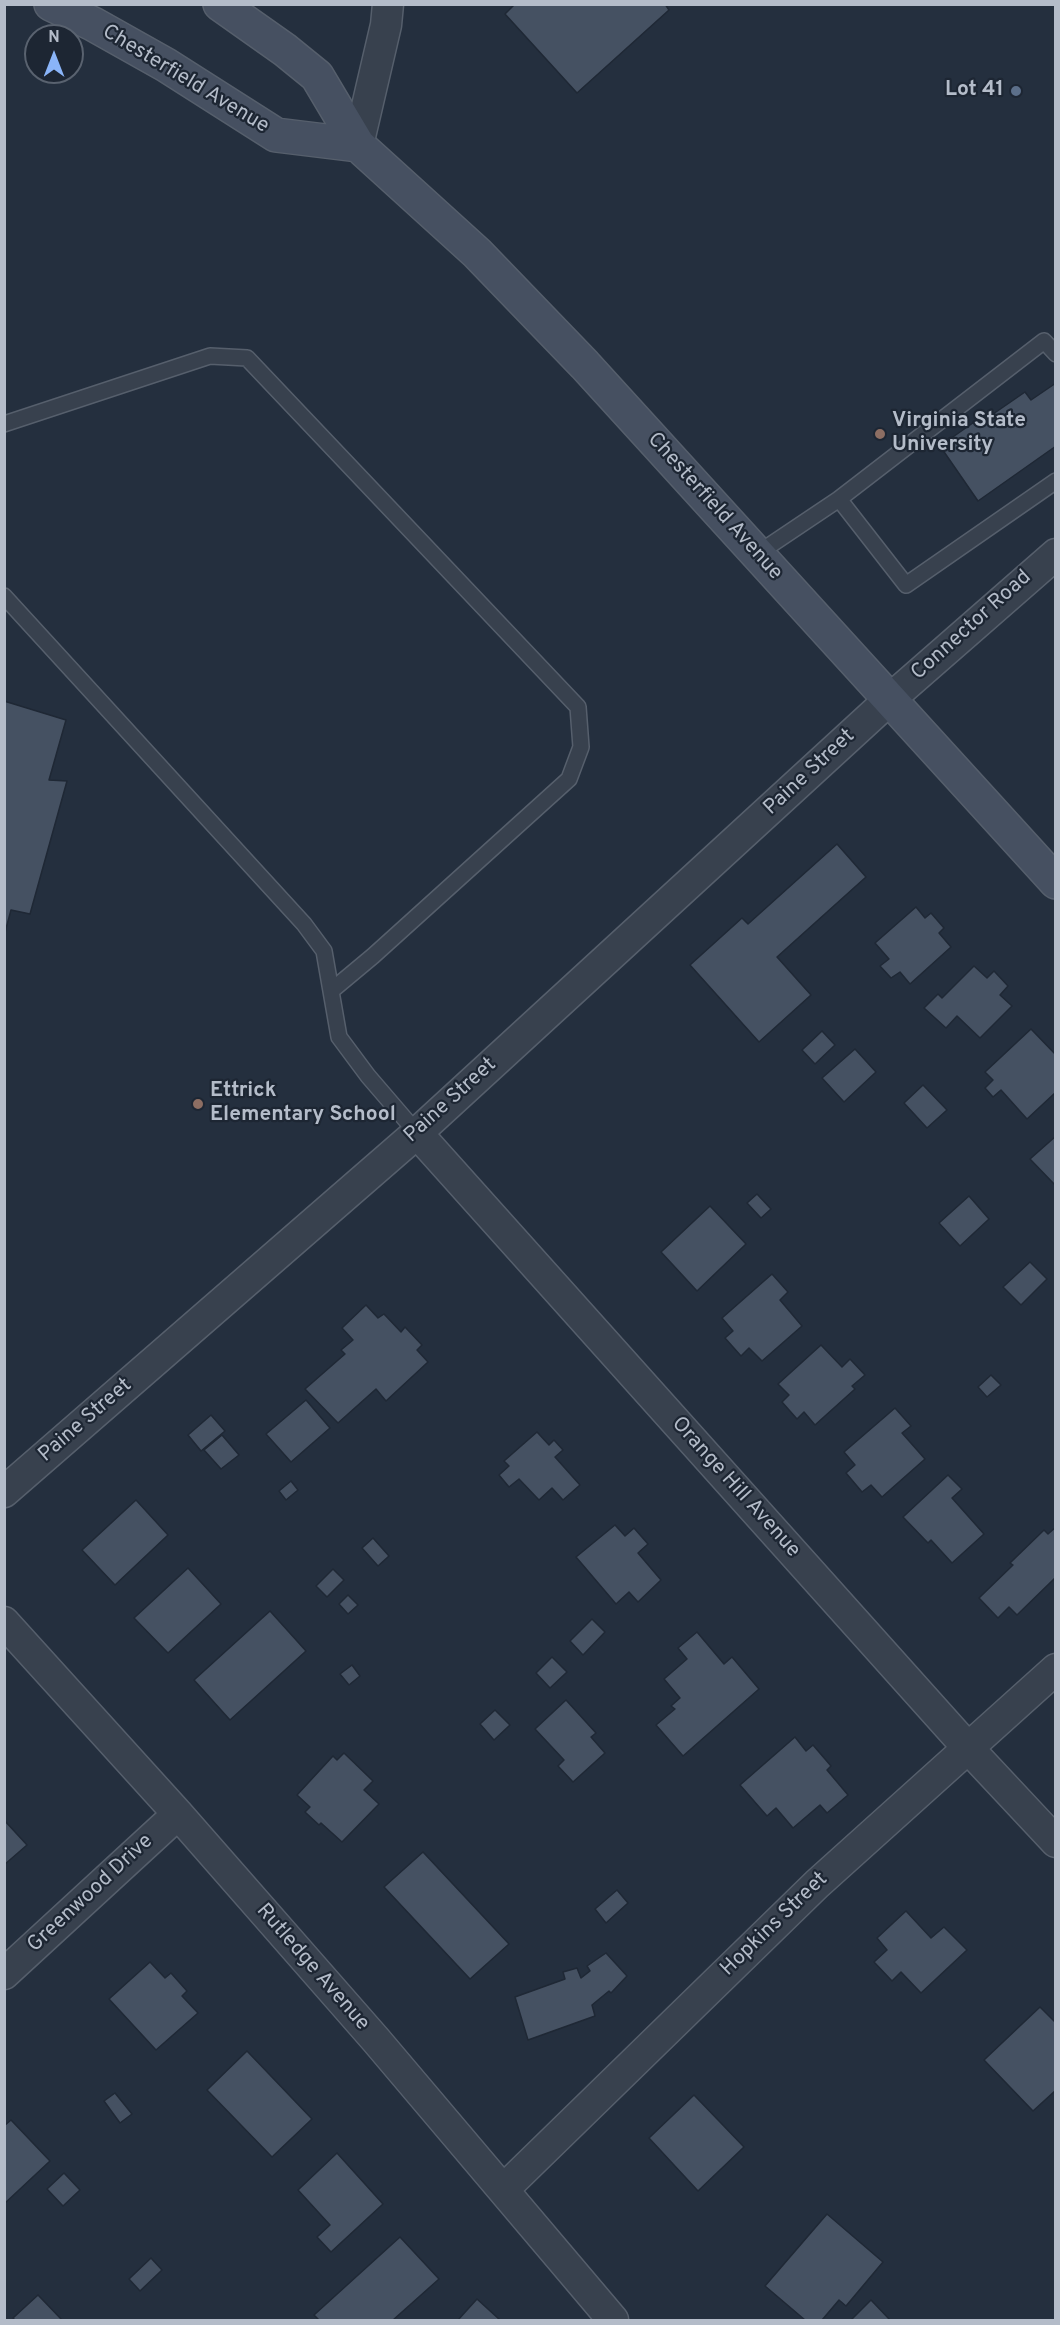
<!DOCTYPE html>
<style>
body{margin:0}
#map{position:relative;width:1060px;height:2325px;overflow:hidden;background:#242f3e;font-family:Overpass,sans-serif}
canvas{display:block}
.frame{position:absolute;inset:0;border:6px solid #b4bcc9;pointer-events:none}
.north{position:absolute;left:24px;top:24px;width:60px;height:60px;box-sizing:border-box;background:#1d2633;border:2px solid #59626f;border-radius:50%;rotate:0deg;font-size:16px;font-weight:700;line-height:24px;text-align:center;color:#b4bcc9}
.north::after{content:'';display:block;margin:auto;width:21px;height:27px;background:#8ab4f8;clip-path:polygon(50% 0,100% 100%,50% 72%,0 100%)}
</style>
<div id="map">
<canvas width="1060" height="2325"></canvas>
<div class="frame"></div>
<div class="north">N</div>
</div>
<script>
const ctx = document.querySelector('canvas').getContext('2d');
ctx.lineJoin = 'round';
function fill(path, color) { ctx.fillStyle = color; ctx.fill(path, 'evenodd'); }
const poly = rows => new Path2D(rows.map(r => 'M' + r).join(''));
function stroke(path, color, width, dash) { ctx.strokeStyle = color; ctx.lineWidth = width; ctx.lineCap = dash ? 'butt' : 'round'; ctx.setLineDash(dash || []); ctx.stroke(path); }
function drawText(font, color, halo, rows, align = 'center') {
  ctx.font = font + ' Overpass,sans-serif'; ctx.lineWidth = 4.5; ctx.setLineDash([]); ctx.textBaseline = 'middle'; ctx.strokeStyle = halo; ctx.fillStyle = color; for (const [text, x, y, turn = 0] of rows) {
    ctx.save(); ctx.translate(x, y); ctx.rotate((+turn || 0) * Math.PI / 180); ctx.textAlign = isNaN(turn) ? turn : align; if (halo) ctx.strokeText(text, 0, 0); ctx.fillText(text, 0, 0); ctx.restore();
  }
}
const building = poly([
 [515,4,665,4,669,10,577,93,505,14,515,4],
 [1056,383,1056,446,978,501,940,446,980,418,983,421,1025,392,1031,400,1056,383],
 [4,701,66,720,49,780,67,781,30,914,11,910,4,936,4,701],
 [837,844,866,877,777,957,811,995,759,1042,690,965,742,918,748,924,837,844],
 [916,907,925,918,931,913,944,928,939,933,951,947,910,984,900,972,891,978,880,966,889,959,875,943,916,907],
 [974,966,987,978,994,971,1008,986,1000,995,1012,1006,980,1038,957,1016,946,1028,924,1008,938,994,942,998,974,966],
 [1031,1029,1056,1055,1056,1092,1027,1119,1001,1090,993,1097,985,1088,993,1080,985,1072,1031,1029],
 [822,1031,835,1045,815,1064,802,1050,822,1031],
 [855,1049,876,1072,844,1102,822,1078,855,1049],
 [923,1085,947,1110,927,1128,904,1103,923,1085],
 [1056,1136,1056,1186,1030,1159,1056,1136],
 [757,1194,771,1209,761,1218,747,1203,757,1194],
 [969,1196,989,1219,960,1246,939,1223,969,1196],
 [710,1206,746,1244,697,1291,661,1252,710,1206],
 [1030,1262,1047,1279,1021,1305,1003,1287,1030,1262],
 [772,1274,788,1292,780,1300,802,1326,762,1361,749,1348,741,1356,725,1338,733,1331,722,1318,772,1274],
 [366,1305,378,1318,384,1314,401,1332,405,1327,422,1345,417,1350,428,1362,386,1401,376,1389,338,1423,305,1389,345,1354,341,1350,353,1340,342,1328,366,1305],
 [821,1345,842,1367,850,1359,865,1375,852,1386,855,1389,815,1425,804,1412,797,1419,782,1402,789,1395,778,1384,821,1345],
 [991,1375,1001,1385,987,1397,978,1387,991,1375],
 [306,1400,330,1428,291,1462,266,1434,306,1400],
 [895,1408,911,1426,902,1433,925,1459,882,1497,871,1485,862,1492,846,1473,855,1465,844,1452,895,1408],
 [211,1415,225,1431,201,1451,188,1435,211,1415],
 [537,1432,549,1445,554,1440,563,1450,555,1457,580,1485,563,1500,552,1488,539,1500,519,1479,509,1487,499,1475,509,1466,504,1461,537,1432],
 [222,1435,239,1455,221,1469,204,1450,222,1435],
 [948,1475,962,1489,952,1498,984,1534,952,1563,931,1540,928,1543,903,1517,948,1475],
 [291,1481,298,1490,286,1500,279,1491,291,1481],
 [136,1500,168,1535,115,1585,82,1550,136,1500],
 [615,1525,625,1536,634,1528,648,1544,638,1553,661,1580,638,1602,629,1592,616,1604,576,1557,615,1525],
 [1056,1527,1056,1577,1017,1615,1009,1607,998,1618,979,1598,1013,1565,1010,1563,1044,1530,1048,1534,1056,1527],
 [373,1538,389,1556,378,1566,362,1548,373,1538],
 [188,1568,221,1604,168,1653,134,1618,188,1568],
 [333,1569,344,1580,327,1597,316,1586,333,1569],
 [348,1595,358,1605,348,1614,339,1604,348,1595],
 [270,1611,306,1651,230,1720,194,1680,270,1611],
 [592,1619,605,1632,583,1655,570,1641,592,1619],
 [697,1632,724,1664,732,1657,759,1689,683,1756,656,1725,675,1709,671,1706,680,1698,664,1679,687,1659,678,1648,697,1632],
 [552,1657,567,1672,550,1688,536,1673,552,1657],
 [352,1665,360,1676,349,1685,340,1674,352,1665],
 [566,1700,596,1733,591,1737,605,1753,573,1782,558,1766,564,1760,535,1729,566,1700],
 [495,1710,510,1725,494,1740,480,1724,495,1710],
 [795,1737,806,1751,813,1745,831,1766,827,1770,848,1795,827,1813,820,1805,793,1828,776,1808,767,1816,740,1785,795,1737],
 [344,1753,373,1781,364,1790,379,1804,342,1842,321,1823,319,1825,305,1812,310,1807,297,1795,333,1756,337,1760,344,1753],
 [4,1820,27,1845,4,1865,4,1820],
 [423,1852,509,1944,470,1979,384,1887,423,1852],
 [617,1890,628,1903,606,1923,595,1909,617,1890],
 [906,1911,931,1938,944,1927,967,1950,921,1993,901,1972,892,1981,874,1962,887,1950,877,1938,906,1911],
 [606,1953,627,1976,611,1993,609,1991,592,2005,595,2016,528,2040,515,1997,565,1979,563,1972,577,1968,581,1978,590,1971,587,1966,606,1953],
 [150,1962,165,1978,171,1973,187,1991,182,1996,198,2013,156,2050,109,1999,150,1962],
 [1040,2007,1056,2023,1056,2090,1033,2111,984,2060,1040,2007],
 [247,2051,312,2119,272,2157,207,2090,247,2051],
 [115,2093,132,2114,120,2123,104,2101,115,2093],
 [694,2095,744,2147,698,2191,649,2138,694,2095],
 [11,2120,50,2161,4,2204,4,2126,11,2120],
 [337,2153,383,2204,331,2252,317,2237,330,2225,298,2190,337,2153],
 [64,2173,80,2190,63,2206,47,2189,64,2173],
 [827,2214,883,2262,846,2306,839,2300,822,2320,805,2320,765,2286,827,2214],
 [400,2237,439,2279,393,2320,319,2320,314,2315,400,2237],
 [151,2258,162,2270,140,2291,129,2279,151,2258],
 [38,2295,62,2320,15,2320,13,2318,38,2295],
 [477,2299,500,2320,458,2320,477,2299],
 [871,2300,890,2320,851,2320,871,2300]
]);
const service = poly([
 [4,424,210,356,247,358,578,707,581,747,569,779,373,956,331,991],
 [839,499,1044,341,1056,354],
 [757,554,839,499,906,585,1056,481],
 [4,596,304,924,324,951,339,1037,368,1076,417,1133]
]);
const minor = poly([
 [358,145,386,25,388,4],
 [417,1133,968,1748,1056,1842],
 [4,1492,417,1133,889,700,1056,554],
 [4,1622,178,1814,376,2040,613,2320],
 [4,1974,178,1814],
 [503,2190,817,1884,1056,1669]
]);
const secondary = poly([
 [51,4,93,24,166,65,276,135,358,145],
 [220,4,285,50,317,76,358,145,477,253,585,365,1056,882]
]);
const markers = [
 [1016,91,6,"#5c6f8a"],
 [880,434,6,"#8d6e63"],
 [198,1104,6,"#8d6e63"]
];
const streetNames = [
 ["Chesterfield Avenue",185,80,31],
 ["Chesterfield Avenue",714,507,48],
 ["Connector Road",972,626,-42],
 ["Paine Street",810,773,-43],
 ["Paine Street",451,1101,-42],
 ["Paine Street",86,1421,-41],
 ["Orange Hill Avenue",735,1488,48],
 ["Greenwood Drive",91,1894,-43],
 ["Hopkins Street",775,1925,-44],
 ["Rutledge Avenue",312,1968,49]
];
const poiNames = [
 ["Lot 41",1004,91,"right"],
 ["Virginia State",892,422],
 ["University",892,446],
 ["Ettrick",210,1092],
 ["Elementary School",210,1116]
];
fill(building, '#455162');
stroke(building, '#1f2835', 1.5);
stroke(service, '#565f6c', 18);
stroke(minor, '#565f6c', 33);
stroke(secondary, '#565f6c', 36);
stroke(service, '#38414e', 15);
stroke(minor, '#38414e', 30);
stroke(secondary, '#465061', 33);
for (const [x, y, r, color] of markers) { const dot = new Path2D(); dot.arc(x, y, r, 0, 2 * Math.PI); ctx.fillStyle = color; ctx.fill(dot); stroke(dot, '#1d2633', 2); }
drawText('21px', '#b4bcc9', '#1d2633', streetNames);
drawText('bold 21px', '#b4bcc9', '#1d2633', poiNames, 'left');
</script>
